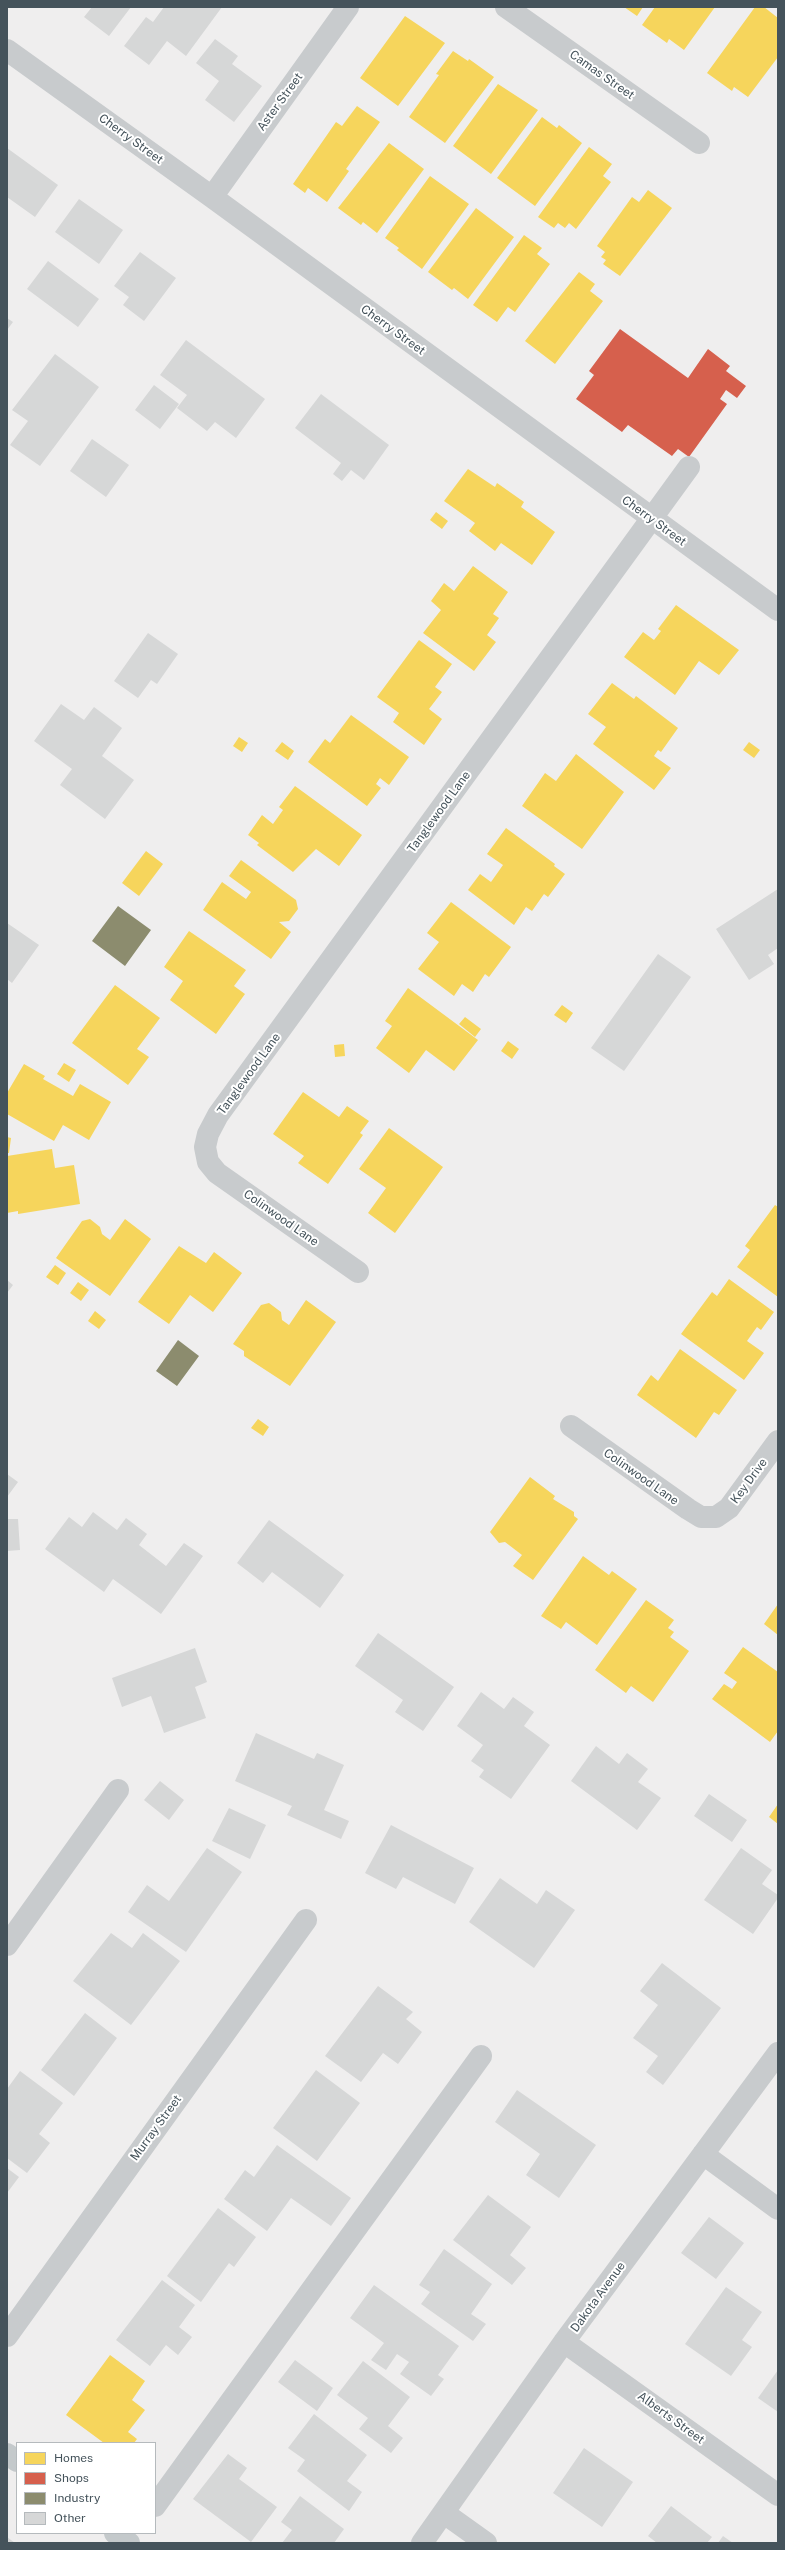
<!DOCTYPE html>
<style>
body{margin:0}
#map{position:relative;width:785px;height:2550px;overflow:hidden;background:#efeeee;font-family:"Public Sans",sans-serif}
canvas{display:block}
.frame{position:absolute;inset:0;border:8px solid #45535b;pointer-events:none}
.legend{position:absolute;left:16px;top:2442px;width:140px;height:92px;box-sizing:border-box;background:#fff;border:1px solid #b5babd;margin:0;padding:5px 7px;list-style:none;font-size:12px;color:#45535b}
.legend li{display:flex;align-items:center;gap:8px;height:20px}
.legend b{width:20px;border:1px solid #b5babd}
</style>
<div id="map">
<canvas width="785" height="2550"></canvas>
<div class="frame"></div>
<ul class="legend">
<li><b style="height:11px;background:#f6d55c"></b>Homes</li>
<li><b style="height:11px;background:#d6604d"></b>Shops</li>
<li><b style="height:11px;background:#8c8c6e"></b>Industry</li>
<li><b style="height:11px;background:#d6d7d7"></b>Other</li>
</ul>
</div>
<script>
const ctx = document.querySelector('canvas').getContext('2d');
ctx.lineJoin = 'round';
function fill(path, color) { ctx.fillStyle = color; ctx.fill(path, 'evenodd'); }
const poly = rows => new Path2D(rows.map(r => 'M' + r).join(''));
function stroke(path, color, width, dash) { ctx.strokeStyle = color; ctx.lineWidth = width; ctx.lineCap = dash ? 'butt' : 'round'; ctx.setLineDash(dash || []); ctx.stroke(path); }
function drawText(font, color, halo, rows, align = 'center') {
  ctx.font = font + ' "Public Sans",sans-serif'; ctx.lineWidth = 4; ctx.setLineDash([]); ctx.textBaseline = 'middle'; ctx.strokeStyle = halo; ctx.fillStyle = color; for (const [text, x, y, turn = 0] of rows) {
    ctx.save(); ctx.translate(x, y); ctx.rotate((+turn || 0) * Math.PI / 180); ctx.textAlign = isNaN(turn) ? turn : align; if (halo) ctx.strokeText(text, 0, 0); ctx.fillText(text, 0, 0); ctx.restore();
  }
}
const homes = poly([
 [624,7,643,7,637,16],
 [655,7,715,7,684,50,669,39,667,43,642,25],
 [755,7,764,7,778,18,778,57,748,97,734,87,732,91,707,73],
 [405,16,445,43,398,106,360,78],
 [453,51,468,61,469,59,494,77,445,143,409,117,439,75,436,74],
 [498,84,538,110,491,174,453,146],
 [357,106,380,122,346,169,349,171,327,202,308,188,305,193,293,184,336,122,342,126],
 [542,117,557,128,559,125,582,143,535,206,497,178],
 [389,143,424,169,377,233,363,222,361,225,338,208],
 [589,147,612,164,603,176,611,182,576,229,569,223,565,228,558,223,554,228,538,217],
 [430,176,469,204,422,269,397,250,399,248,385,238],
 [648,190,672,208,620,276,603,264,606,260,601,257,605,252,597,246,632,197,639,202],
 [476,208,514,237,468,299,454,288,452,290,428,272],
 [524,235,542,248,537,254,550,264,515,312,508,307,497,322,473,305],
 [579,272,595,284,590,291,603,301,555,364,525,341],
 [468,469,495,487,497,483,524,502,521,507,555,532,532,565,501,543,495,551,469,531,475,523,444,501],
 [436,512,448,521,442,529,430,520],
 [473,566,508,592,493,614,499,618,487,635,496,642,474,671,423,633,441,610,431,601,444,583,454,591],
 [676,605,739,650,719,675,699,661,675,695,624,657,643,632,654,640,661,631,658,629],
 [419,640,452,664,435,687,442,692,429,709,442,719,424,745,393,722,399,713,377,697],
 [612,683,634,699,636,696,678,728,661,752,658,750,654,756,671,768,654,790,593,744,606,727,588,714],
 [351,715,409,757,389,785,380,778,376,784,381,788,367,806,308,762,325,739,330,743],
 [239,737,248,743,242,752,233,746],
 [282,742,294,751,288,760,275,751],
 [749,742,760,750,754,758,743,750],
 [576,754,624,792,582,849,522,806,545,773,556,781],
 [295,786,362,835,339,866,316,849,293,872,257,845,259,843,248,835,262,815,273,824,283,810,279,807],
 [506,828,555,864,554,866,565,874,548,897,544,894,532,911,526,907,514,925,468,890,480,874,491,882,503,865,487,854],
 [146,851,163,864,139,896,122,883],
 [241,860,296,900,298,909,289,921,279,922,291,932,271,959,203,910,222,882,246,899,251,892,229,876],
 [451,902,511,947,489,977,485,974,473,992,462,984,454,996,418,969,439,942,427,933],
 [189,931,246,970,234,986,245,994,216,1034,170,1000,183,981,164,967],
 [115,985,160,1018,137,1049,149,1057,128,1085,72,1043],
 [408,988,478,1040,454,1071,426,1050,409,1073,376,1048,392,1026,385,1021],
 [562,1005,573,1013,566,1023,554,1015],
 [465,1017,481,1029,475,1037,459,1024],
 [508,1041,519,1049,512,1059,501,1051],
 [344,1044,345,1056,335,1057,334,1045],
 [64,1063,76,1070,69,1082,57,1074],
 [24,1064,45,1076,43,1079,73,1096,80,1084,111,1102,89,1140,63,1125,54,1141,7,1114,7,1093],
 [303,1092,339,1117,347,1106,369,1121,360,1133,363,1135,328,1184,298,1163,304,1156,273,1134],
 [389,1128,443,1167,395,1233,368,1213,386,1188,359,1169],
 [7,1137,11,1138,9,1153,7,1153],
 [52,1149,55,1168,74,1165,80,1204,18,1214,18,1211,7,1213,7,1156],
 [775,1205,778,1207,778,1297,737,1267,750,1250,745,1246],
 [90,1219,100,1227,102,1234,110,1240,125,1219,151,1239,110,1296,56,1258,82,1221],
 [179,1246,206,1263,214,1252,242,1273,213,1312,190,1295,169,1324,138,1302],
 [55,1265,66,1273,58,1285,46,1277],
 [729,1279,774,1312,761,1330,757,1327,747,1341,764,1353,744,1380,681,1334,712,1292,717,1296],
 [78,1282,89,1290,81,1301,70,1293],
 [306,1300,336,1322,290,1386,244,1356,244,1351,233,1344,261,1305,269,1303,281,1312,282,1320,289,1325],
 [95,1311,106,1320,99,1329,88,1321],
 [680,1349,737,1390,719,1415,714,1412,696,1438,637,1395,651,1375,658,1381],
 [258,1419,269,1427,263,1436,251,1428],
 [530,1477,555,1496,553,1499,574,1512,574,1516,578,1519,533,1580,513,1566,522,1555,505,1542,499,1543,490,1532],
 [583,1556,609,1575,612,1571,637,1589,597,1645,566,1622,561,1629,541,1616],
 [646,1600,674,1620,668,1628,674,1632,670,1637,689,1651,653,1702,631,1686,626,1693,595,1670],
 [778,1604,778,1635,764,1624],
 [743,1647,778,1672,778,1731,770,1742,712,1699,724,1684,732,1689,737,1682,724,1673],
 [778,1804,778,1824,769,1817],
 [110,2355,145,2381,132,2400,145,2410,128,2432,137,2439,134,2443,104,2443,66,2415]
]);
const shops = poly([
 [620,329,688,378,708,349,730,366,726,371,746,386,737,398,726,390,720,399,727,404,689,457,678,449,672,456,628,425,622,432,576,399,594,375,589,371]
]);
const industry = poly([
 [118,906,151,930,125,966,92,941],
 [178,1340,199,1356,177,1386,156,1371]
]);
const building = poly([
 [92,7,131,7,109,36,84,17],
 [164,7,222,7,186,56,167,41,149,65,124,46,146,17,153,22],
 [215,39,238,56,232,64,262,86,234,122,205,100,219,81,196,63],
 [7,148,58,185,35,217,7,197],
 [79,199,123,230,99,264,55,232],
 [140,252,176,278,144,321,123,305,129,297,114,286],
 [48,261,99,299,78,327,27,289],
 [7,318,13,322,7,330],
 [186,340,265,399,236,438,215,422,207,431,177,408,187,395,160,375],
 [55,354,99,387,40,466,10,445,28,421,12,410],
 [154,385,179,404,160,429,135,410],
 [321,394,389,445,364,480,351,470,342,481,333,474,341,463,295,428],
 [92,439,129,465,106,497,70,471],
 [148,633,178,654,157,684,151,680,138,698,114,681],
 [61,704,84,720,94,707,122,728,102,756,134,780,105,819,60,785,72,769,34,741],
 [778,889,778,948,768,955,774,964,749,980,716,929],
 [7,923,39,945,12,983,7,979],
 [658,954,691,977,624,1071,591,1048],
 [7,1280,13,1285,7,1293],
 [7,1474,18,1482,7,1497],
 [93,1512,117,1530,126,1518,147,1534,139,1545,166,1566,184,1543,203,1556,161,1614,113,1579,104,1592,45,1549,69,1517,82,1527],
 [7,1519,18,1519,20,1550,7,1551],
 [269,1520,344,1575,320,1608,272,1572,263,1583,237,1563],
 [378,1633,454,1687,423,1731,395,1712,403,1700,355,1666],
 [195,1648,207,1682,195,1687,206,1718,164,1733,151,1696,122,1707,112,1678],
 [481,1692,504,1709,513,1697,534,1712,524,1726,550,1745,511,1799,479,1777,484,1770,471,1761,483,1745,457,1726],
 [256,1733,314,1759,317,1753,344,1765,324,1810,349,1821,341,1839,287,1815,292,1806,235,1781],
 [596,1746,619,1764,627,1753,648,1769,638,1782,661,1798,637,1830,571,1781],
 [160,1781,184,1800,169,1820,144,1800],
 [709,1794,747,1820,732,1842,694,1816],
 [229,1808,266,1825,250,1859,212,1841],
 [391,1825,474,1868,455,1904,403,1877,396,1889,365,1873],
 [207,1848,242,1872,186,1952,128,1912,147,1885,169,1901],
 [741,1848,772,1870,762,1884,778,1895,778,1898,753,1934,704,1900],
 [500,1878,537,1904,546,1890,575,1910,534,1968,469,1922],
 [111,1933,132,1948,143,1933,180,1961,131,2025,73,1981],
 [662,1963,721,2008,663,2085,646,2072,658,2056,633,2038,658,2005,640,1991],
 [378,1986,413,2012,406,2019,422,2032,398,2064,383,2053,361,2082,325,2056],
 [85,2013,117,2038,74,2096,41,2070],
 [316,2070,360,2103,317,2161,273,2128],
 [20,2071,63,2103,39,2134,50,2143,27,2173,7,2158,7,2089],
 [517,2090,596,2145,559,2198,526,2175,540,2154,495,2122],
 [277,2145,351,2198,331,2226,291,2198,267,2231,224,2199,245,2170,254,2177],
 [7,2168,19,2177,7,2193],
 [488,2195,531,2227,510,2255,526,2268,512,2285,453,2240],
 [218,2208,256,2237,234,2267,229,2263,201,2302,167,2276],
 [709,2217,744,2243,716,2279,681,2253],
 [444,2249,492,2284,471,2314,486,2324,473,2341,421,2304,430,2292,419,2285],
 [162,2280,195,2305,179,2327,192,2337,178,2355,166,2345,150,2366,116,2340],
 [374,2285,459,2346,438,2375,444,2379,431,2396,400,2374,409,2362,397,2354,386,2370,371,2360,384,2343,350,2318],
 [726,2287,762,2312,742,2340,752,2347,731,2376,685,2344],
 [295,2360,333,2388,317,2411,278,2382],
 [363,2361,410,2397,388,2426,403,2438,391,2453,359,2429,368,2418,337,2395],
 [778,2370,778,2412,758,2398],
 [314,2414,367,2455,347,2481,362,2492,349,2511,297,2471,305,2460,288,2448],
 [584,2448,633,2482,602,2527,553,2493],
 [228,2454,247,2468,239,2479,277,2507,251,2542,193,2499],
 [300,2496,344,2529,334,2543,282,2543,292,2530,281,2522],
 [671,2506,712,2537,707,2543,657,2543,648,2536],
 [723,2536,733,2543,718,2543],
 [7,2537,15,2543,7,2543]
]);
const minor = poly([
 [506,7,699,143],
 [7,50,212,197,778,610],
 [212,197,348,7],
 [358,1272,217,1173,208,1162,205,1147,208,1134,218,1115,689,467],
 [571,1426,688,1509,701,1517,716,1517,729,1508,778,1441],
 [7,1945,118,1790],
 [703,2154,778,2209],
 [7,2336,306,1920],
 [564,2342,778,2495],
 [155,2506,481,2056],
 [444,2513,486,2543],
 [422,2543,564,2342,778,2053]
]);
const major = poly([
 [7,2454,17,2461],
 [115,2533,129,2543]
]);
const streetNames = [
 ["Camas Street",602,75,35],
 ["Aster Street",280,102,-54],
 ["Cherry Street",131,139,36],
 ["Cherry Street",393,330,36],
 ["Cherry Street",654,521,36],
 ["Tanglewood Lane",439,812,-54],
 ["Tanglewood Lane",249,1074,-54],
 ["Colinwood Lane",281,1218,35],
 ["Colinwood Lane",641,1477,35],
 ["Key Drive",749,1481,-54],
 ["Murray Street",156,2128,-54],
 ["Dakota Avenue",598,2297,-54],
 ["Alberts Street",671,2418,36]
];
fill(homes, '#f6d55c');
fill(shops, '#d6604d');
fill(industry, '#8c8c6e');
fill(building, '#d6d7d7');
stroke(minor, '#c8cbcd', 22);
stroke(major, '#c4c9cb', 22);
drawText('12px', '#45535b', '#fff', streetNames);
</script>
